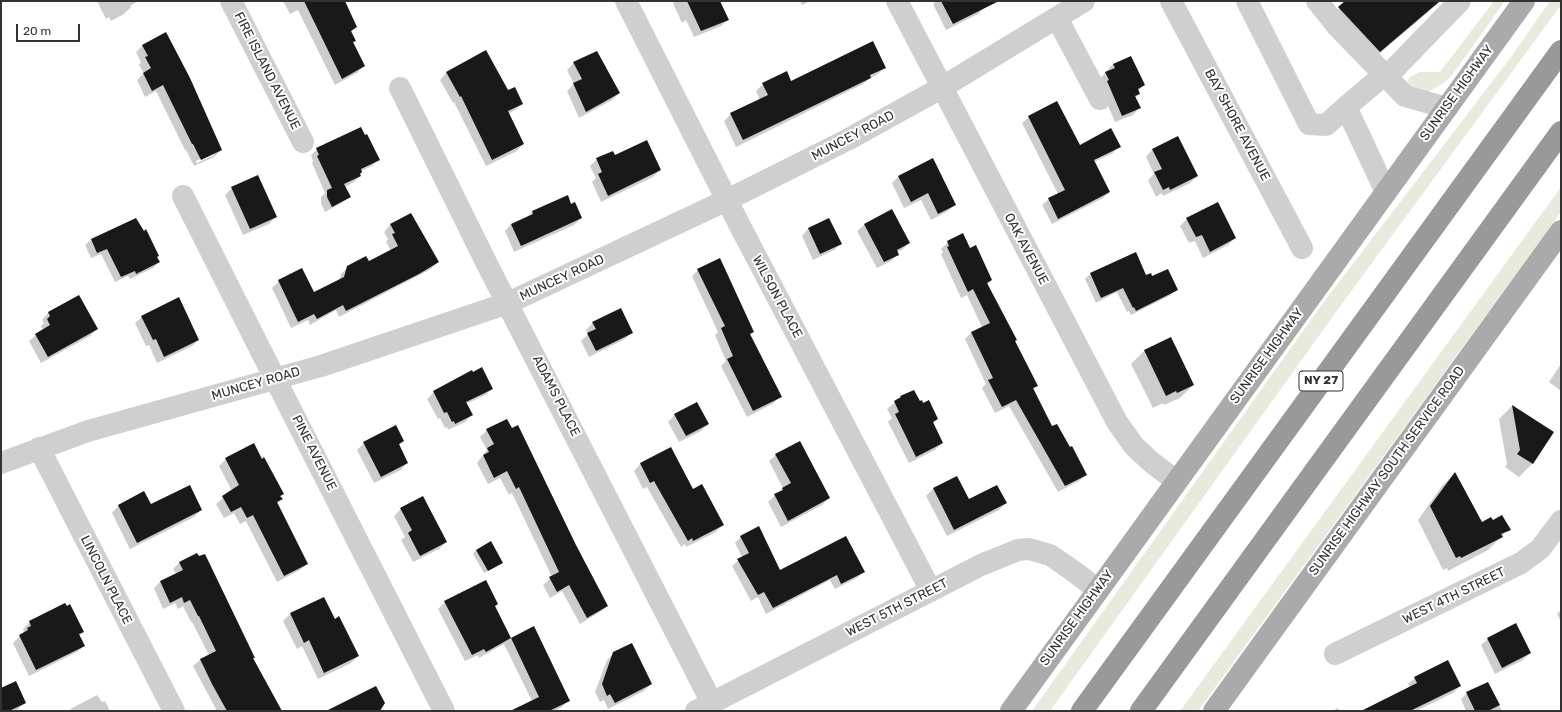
<!DOCTYPE html>
<style>
body{margin:0}
#map{position:relative;width:1562px;height:712px;overflow:hidden;background:#fff;font-family:Rubik,sans-serif}
canvas{display:block}
.frame{position:absolute;inset:0;border:2px solid #323232;pointer-events:none}
.scale{position:absolute;left:16px;top:24px;width:64px;height:18px;box-sizing:border-box;border:2px solid #323232;border-top:0;padding-left:5px;font-size:12px;line-height:14px;white-space:nowrap;color:#323232;-webkit-text-stroke:3px #fff;paint-order:stroke}
</style>
<div id="map">
<canvas width="1562" height="712"></canvas>
<div class="frame"></div>
<div class="scale">20 m</div>
</div>
<script>
const ctx = document.querySelector('canvas').getContext('2d');
ctx.lineJoin = 'round';
function fill(path, color) { ctx.fillStyle = color; ctx.fill(path, 'evenodd'); }
const poly = rows => new Path2D(rows.map(r => 'M' + r).join(''));
function stroke(path, color, width, dash) { ctx.strokeStyle = color; ctx.lineWidth = width; ctx.lineCap = dash ? 'butt' : 'round'; ctx.setLineDash(dash || []); ctx.stroke(path); }
function drawText(font, color, halo, rows, align = 'center') {
  ctx.font = font + ' Rubik,sans-serif'; ctx.lineWidth = 4; ctx.setLineDash([]); ctx.textBaseline = 'middle'; ctx.strokeStyle = halo; ctx.fillStyle = color; for (const [text, x, y, turn = 0] of rows) {
    ctx.save(); ctx.translate(x, y); ctx.rotate((+turn || 0) * Math.PI / 180); ctx.textAlign = isNaN(turn) ? turn : align; if (halo) ctx.strokeText(text, 0, 0); ctx.fillText(text, 0, 0); ctx.restore();
  }
}
const green = poly([
 [1494,1,1505,1,1453,74,1444,83,1430,91,1412,91,1407,84,1410,77,1420,72,1440,72],
 [1550,1,1561,1,1561,5,1336,312,1050,711,1032,711,1323,303,1511,57],
 [1561,187,1561,212,1524,263,1198,711,1180,711]
]);
const shadow = poly([
 [97,1,138,1,130,6,131,7,124,14,111,21,109,17,106,19],
 [283,1,344,1,356,27,351,32,355,40,353,43,364,66,357,73,335,85,298,10,290,14],
 [675,1,719,1,728,19,721,26,694,37,686,20,682,23,673,3],
 [800,1,810,1,802,5],
 [936,1,982,1,985,7,978,14,946,30,933,4],
 [1342,1,1441,1,1366,65,1326,21,1344,4],
 [143,45,221,150,214,157,194,166,186,150,185,150,156,91,145,97,137,80,144,73,139,65,141,62,136,52],
 [214,153,214,155,197,163,196,161],
 [485,51,508,91,522,104,515,110,508,114,523,144,517,151,486,166,454,102,453,103,440,80,446,73],
 [1131,57,1144,85,1138,91,1139,94,1135,98,1139,108,1133,115,1115,122,1101,89,1099,80,1113,64],
 [574,63,619,93,612,100,579,118,567,91,574,84,567,70],
 [885,67,878,74,869,79,863,84,736,147,724,121,731,114,760,100,756,91,763,84,791,82],
 [1029,117,1080,146,1119,146,1113,153,1094,162,1109,192,1103,198,1052,224,1042,205,1049,199,1058,194,1022,123],
 [1177,138,1197,176,1190,183,1163,196,1162,193,1156,197,1148,180,1154,174,1146,157,1152,150],
 [317,149,378,160,372,166,361,171,359,174,360,176,354,182,345,187,350,196,343,202,325,212,321,203,321,197,325,193,312,163,313,161,311,155],
 [597,159,660,170,653,177,601,202,592,182,596,178,590,166],
 [899,176,955,204,948,211,931,220,921,200,904,208,892,183],
 [257,177,275,217,269,224,243,235,225,195,232,188],
 [567,197,571,205,581,218,574,225,514,252,505,231,511,224,526,218,532,212],
 [892,210,909,243,902,250,897,252,898,254,891,261,877,268,857,231,864,225],
 [410,214,437,262,431,269,339,317,336,310,310,325,308,320,291,328,272,288,279,281,314,293,339,281,341,274,348,267,369,263,391,251,386,242,388,239,384,232,390,225],
 [829,219,841,244,834,250,813,260,802,236,808,229],
 [1187,219,1235,238,1228,245,1203,258,1195,241,1189,243,1180,226],
 [92,239,156,257,159,262,153,268,130,279,128,276,115,282,101,254,91,258,85,245],
 [948,242,970,249,991,280,987,285,1037,385,1033,390,1052,427,1086,475,1079,481,1058,492,1009,406,995,413,982,388,986,384,965,339,971,333,982,327,967,295,961,298,941,254,943,252,941,249],
 [1136,253,1146,276,1176,290,1171,295,1131,315,1129,311,1127,312,1117,292,1096,303,1085,279,1090,274],
 [698,270,753,331,749,335,780,396,774,403,747,417,721,366,726,361,715,335,718,332,692,276],
 [48,313,97,329,90,336,41,363,29,341,36,335,43,331,41,326,44,323,42,320],
 [142,317,198,340,192,346,157,363,149,345,146,346,135,323],
 [593,323,632,332,625,339,589,357,581,341,588,334,586,330],
 [1170,338,1193,385,1180,398,1164,405,1163,403,1153,408,1131,364,1144,351],
 [1561,364,1561,391,1549,382],
 [492,389,485,395,466,404,472,415,465,422,448,430,447,427,445,428,440,418,438,419,427,399,434,392],
 [914,391,920,403,937,419,932,424,942,443,935,450,909,463,888,422,892,418,887,409,901,397],
 [1512,406,1552,432,1532,464,1519,477,1505,467,1507,464,1499,419],
 [675,415,708,424,701,431,679,442,668,422],
 [396,426,403,441,398,446,407,463,401,470,374,483,357,450,364,443],
 [487,430,607,606,600,612,580,624,562,591,550,598,543,585,552,577,512,493,509,495,500,478,488,484,477,463,487,450,480,437],
 [671,448,692,491,722,525,716,532,686,547,685,544,681,547,647,487,643,489,634,471,640,464],
 [776,455,829,498,822,505,781,527,768,502,783,488,769,461],
 [226,459,283,494,280,497,281,499,277,504,307,564,300,570,277,582,246,521,240,524,234,513,224,518,216,504,232,491,219,466],
 [1455,473,1481,524,1492,521,1509,529,1488,550,1448,571,1447,568,1443,570,1418,520,1442,486],
 [956,477,968,501,1006,503,999,510,947,536,926,496,933,489],
 [118,506,150,506,201,510,194,517,130,549,112,513],
 [401,509,446,542,439,549,413,562,401,540,405,537,394,516],
 [741,537,780,571,863,572,857,578,835,589,830,580,766,614,758,597,751,601,732,566,742,557,735,543],
 [476,550,502,563,484,573,473,554],
 [180,562,252,658,280,711,217,711,193,666,200,660,209,655,192,622,191,622,183,606,178,609,175,603,163,609,154,588,161,581,176,574,173,569],
 [485,581,497,604,494,607,511,639,534,627,568,700,562,707,554,711,512,711,532,701,504,644,479,658,478,655,465,661,438,609,445,602],
 [323,598,335,620,358,656,351,663,318,679,302,646,297,649,283,621,290,614],
 [1561,610,1561,622,1557,614],
 [30,622,83,632,79,636,84,646,77,652,29,676,13,643,24,632,23,629],
 [1488,639,1530,653,1523,660,1495,674,1481,645],
 [614,653,651,684,644,691,608,709,604,700,600,702,595,692,607,660],
 [1415,678,1460,686,1453,693,1416,711,1363,711,1410,688,1408,684],
 [1488,683,1502,711,1466,711,1461,699,1467,693],
 [1,689,25,703,16,711,1,711],
 [97,695,102,702,105,701,110,711,69,711,72,708],
 [1338,708,1339,711,1332,711]
]);
const building = poly([
 [304,1,345,1,357,27,351,31,356,41,353,42,365,66,342,79],
 [687,1,720,1,729,20,701,31],
 [941,1,999,1,953,24],
 [1345,1,1440,1,1380,52,1338,7],
 [166,32,190,78,222,150,201,160,193,144,192,144,163,85,152,91,143,73,151,68,145,57,148,56,142,45],
 [873,41,886,68,870,75,871,78,743,140,730,113,768,95,762,83,787,71,791,81],
 [486,50,508,90,515,87,523,104,508,111,524,144,492,160,461,96,460,97,446,72],
 [597,51,620,93,586,112,573,83,582,79,573,62],
 [1131,56,1145,85,1138,89,1140,94,1135,96,1141,108,1122,116,1107,81,1109,80,1105,72,1115,68,1113,64],
 [1057,101,1080,145,1111,128,1121,147,1094,160,1110,192,1058,219,1048,198,1065,190,1028,116],
 [361,127,365,135,367,134,380,160,361,169,362,172,360,174,361,176,344,184,351,197,332,207,327,197,327,190,332,188,317,156,319,155,316,148],
 [1178,136,1198,176,1170,190,1169,187,1163,190,1154,172,1162,169,1152,149],
 [647,140,661,170,608,196,598,174,602,172,596,158,613,151,615,155],
 [933,158,956,205,938,214,928,193,911,202,898,176],
 [258,175,277,217,250,229,231,187],
 [568,195,571,204,575,202,582,218,521,246,511,224,533,214,532,211],
 [1218,202,1236,238,1210,252,1202,235,1196,237,1186,218],
 [892,209,910,243,897,250,899,255,884,262,864,224],
 [411,213,439,262,419,274,346,311,343,305,317,319,314,314,298,322,278,280,302,268,314,292,344,277,347,266,366,256,369,261,398,246,392,234,395,233,390,224],
 [136,218,144,231,146,229,159,256,157,257,160,262,136,274,135,271,121,277,107,249,97,253,91,239],
 [829,218,842,244,820,254,808,228],
 [963,233,970,248,976,245,992,280,987,283,1017,340,1015,341,1038,386,1033,388,1052,426,1057,424,1070,447,1072,446,1087,475,1065,486,1016,400,1002,407,988,380,993,378,971,332,990,323,973,289,968,292,947,247,949,246,947,241],
 [1136,252,1146,275,1151,273,1152,276,1168,269,1178,290,1136,311,1134,307,1133,308,1123,288,1101,298,1090,273],
 [720,258,754,332,750,334,782,397,753,411,727,359,733,356,721,328,725,326,697,269],
 [79,295,98,329,48,357,35,334,50,325,47,319,50,316,48,312],
 [179,297,199,340,164,357,156,339,153,340,141,316],
 [621,308,633,333,596,351,587,333,596,329,592,322],
 [1171,337,1194,385,1177,393,1176,391,1166,396,1144,350],
 [482,367,493,389,466,402,473,415,455,424,454,421,452,422,447,412,444,413,433,391,472,370,473,372],
 [914,390,920,401,922,400,923,403,929,400,938,419,933,422,943,443,916,457,895,414,899,412,894,401,901,397,900,396],
 [697,402,709,424,686,436,674,414],
 [1512,405,1554,432,1533,464,1517,454,1520,450],
 [507,419,512,428,518,425,576,545,608,606,587,618,569,585,557,592,549,577,559,572,519,487,516,489,507,471,494,478,483,455,489,452,487,448,494,444,486,429],
 [396,425,404,441,399,444,408,463,381,477,363,442],
 [800,441,830,498,788,521,774,494,783,490,782,488,791,483,775,454],
 [254,443,262,459,264,457,284,494,280,496,283,499,277,502,308,564,284,576,253,515,247,518,241,507,231,512,222,496,239,485,225,458],
 [671,447,693,489,702,484,724,525,693,541,692,538,688,541,654,481,650,483,640,463],
 [1455,472,1482,522,1491,517,1493,520,1502,515,1511,530,1501,534,1503,537,1461,558,1460,556,1456,558,1430,506],
 [957,476,969,499,997,485,1007,503,954,530,933,488],
 [190,485,202,510,137,543,118,505,144,491,151,504],
 [423,496,447,542,420,556,408,533,412,530,400,508],
 [759,526,780,570,846,536,865,572,841,584,837,575,773,608,764,592,758,595,737,559,749,553,740,536],
 [491,541,503,563,488,571,476,550],
 [197,553,199,556,205,554,255,658,253,658,282,711,227,711,212,684,200,659,216,651,199,616,198,616,190,600,184,603,182,597,170,603,160,581,183,570,179,562],
 [486,580,498,604,495,606,511,638,534,626,570,701,549,711,510,711,539,697,511,638,486,652,484,649,472,655,444,601],
 [324,597,335,619,339,616,359,656,324,673,309,640,304,643,290,613],
 [65,603,67,606,70,604,84,632,79,634,85,646,36,670,19,635,28,630,27,628,31,626,29,621],
 [1516,623,1531,653,1502,668,1487,638],
 [632,643,652,684,615,703,610,694,607,696,602,684,613,652],
 [1448,660,1461,686,1410,711,1361,711,1417,683,1414,677],
 [16,681,26,703,9,711,1,711,1,688],
 [1488,682,1500,705,1488,711,1475,711,1466,692],
 [376,686,385,703,380,711,326,711]
]);
const minor = poly([
 [231,1,303,142],
 [626,1,739,224,931,591],
 [897,1,1117,422,1134,446,1150,461,1176,481],
 [1171,1,1302,248],
 [1247,1,1309,124,1326,125,1346,107],
 [1317,1,1337,26,1405,96,1447,108],
 [1057,18,1100,99],
 [400,88,488,266,712,703],
 [1386,192,1346,107,1385,74,1394,69,1460,1],
 [183,196,261,351,444,711],
 [39,448,174,711],
 [1,463,88,431,321,366,508,303,727,200,847,140,941,88,1084,1],
 [1335,654,1521,563,1540,549,1561,521],
 [696,711,981,565,1018,550,1029,549,1050,555,1072,570,1098,590]
]);
const major = poly([
 [1011,711,1524,1],
 [1214,711,1561,231]
]);
const highway = poly([
 [1082,711,1561,51],
 [1141,711,1561,132]
]);
const shields = [
 [1321,381,44]
];
const shieldNames = [
 ["NY 27",1321,381]
];
const streetNames = [
 ["FIRE ISLAND AVENUE",267,71,63],
 ["SUNRISE HIGHWAY",1457,93,-54],
 ["BAY SHORE AVENUE",1237,125,62],
 ["MUNCEY ROAD",853,136,-28],
 ["OAK AVENUE",1026,249,62],
 ["MUNCEY ROAD",562,278,-25],
 ["WILSON PLACE",777,297,62],
 ["SUNRISE HIGHWAY",1267,356,-54],
 ["MUNCEY ROAD",256,384,-16],
 ["ADAMS PLACE",556,396,63],
 ["PINE AVENUE",314,453,63],
 ["SUNRISE HIGHWAY SOUTH SERVICE ROAD",1387,471,-54],
 ["LINCOLN PLACE",106,580,63],
 ["WEST 4TH STREET",1454,596,-26],
 ["WEST 5TH STREET",897,608,-27],
 ["SUNRISE HIGHWAY",1077,618,-54]
];
fill(green, '#e6ebde');
fill(shadow, '#0003');
fill(building, '#191919');
stroke(minor, '#cfcfcf', 22);
stroke(major, '#aaa', 22);
stroke(highway, '#999', 22);
for (const [x, y, w] of shields) { const box = new Path2D(); box.roundRect(x - w / 2, y - 10, w, 20, 3); ctx.fillStyle = '#fff'; ctx.fill(box); stroke(box, '#323232', 1); }
drawText('bold 12px', '#323232', null, shieldNames);
drawText('13px', '#323232', '#fff', streetNames);
</script>
